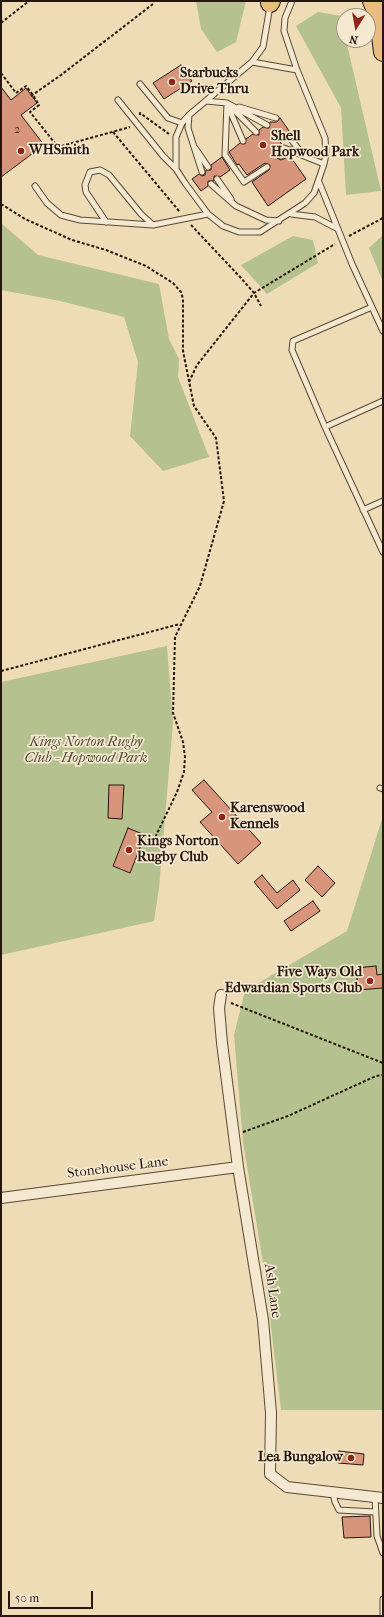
<!DOCTYPE html>
<style>
body{margin:0}
#map{position:relative;width:384px;height:1617px;overflow:hidden;background:#eedcb6;font-family:"IM FELL French Canon",serif}
canvas{display:block}
.frame{position:absolute;inset:0;border:2px solid #26160c;pointer-events:none}
.north{position:absolute;left:336px;top:8px;width:40px;height:40px;box-sizing:border-box;background:#f4e8d0;border:1px solid #a29482;border-radius:50%;rotate:191deg;font-size:11px;font-weight:700;line-height:16px;text-align:center;color:#26160c}
.north::after{content:'';display:block;margin:auto;width:14px;height:18px;background:#8f2418;clip-path:polygon(50% 0,100% 100%,50% 72%,0 100%)}
.scale{position:absolute;left:8px;top:1591px;width:85px;height:18px;box-sizing:border-box;border:2px solid #26160c;border-top:0;padding-left:5px;font-size:12px;line-height:14px;white-space:nowrap;color:#26160c;-webkit-text-stroke:3px #f4e8d0;paint-order:stroke}
</style>
<div id="map">
<canvas width="384" height="1617"></canvas>
<div class="frame"></div>
<div class="north">N</div>
<div class="scale">50 m</div>
</div>
<script>
const ctx = document.querySelector('canvas').getContext('2d');
ctx.lineJoin = 'round';
function fill(path, color) { ctx.fillStyle = color; ctx.fill(path, 'evenodd'); }
const poly = rows => new Path2D(rows.map(r => 'M' + r).join(''));
function stroke(path, color, width, dash) { ctx.strokeStyle = color; ctx.lineWidth = width; ctx.lineCap = dash ? 'butt' : 'round'; ctx.setLineDash(dash || []); ctx.stroke(path); }
function drawText(font, color, halo, rows, align = 'center') {
  ctx.font = font + ' "IM FELL French Canon",serif'; ctx.lineWidth = 3.5; ctx.setLineDash([]); ctx.textBaseline = 'middle'; ctx.strokeStyle = halo; ctx.fillStyle = color; for (const [text, x, y, turn = 0] of rows) {
    ctx.save(); ctx.translate(x, y); ctx.rotate((+turn || 0) * Math.PI / 180); ctx.textAlign = isNaN(turn) ? turn : align; if (halo) ctx.strokeText(text, 0, 0); ctx.fillText(text, 0, 0); ctx.restore();
  }
}
const green = poly([
 [196,1,246,1,236,42,217,52,201,29],
 [318,12,341,16,344,40,346,40,381,191,346,195,341,108,296,26],
 [1,223,38,255,159,284,169,339,179,359,178,377,209,457,163,471,130,436,138,362,124,317,60,301,1,290],
 [383,235,383,282,369,248],
 [293,236,313,240,318,263,267,294,241,265],
 [167,646,173,723,159,888,154,921,1,955,1,682],
 [383,816,383,1410,281,1410,264,1269,243,1142,234,1035,245,991,347,931]
]);
const building = poly([
 [181,65,192,81,164,99,153,83,181,65],
 [1,87,11,100,26,88,37,103,21,115,44,145,1,177,1,87],
 [280,118,294,138,289,141,278,138,282,145,280,148,282,151,278,154,277,158,281,160,290,156,306,179,268,206,252,182,269,170,270,165,265,163,247,175,239,164,237,165,229,152,240,143,245,144,246,139,253,134,259,135,259,130,263,127,269,128,270,122,277,122,280,118],
 [222,157,230,170,220,177,214,176,214,181,208,181,208,186,201,191,192,179,199,174,202,176,205,175,206,170,211,170,211,165,222,157],
 [204,780,261,843,238,864,200,822,212,812,192,790,204,780],
 [109,785,124,785,122,819,108,818,109,785],
 [128,828,145,835,130,873,113,866,128,828],
 [318,866,335,883,322,897,305,880,318,866],
 [262,875,277,893,293,880,300,890,277,909,254,882,262,875],
 [313,901,320,911,291,931,284,921,313,901],
 [376,966,377,975,383,974,383,988,358,990,356,968,376,966],
 [339,1451,364,1454,363,1465,338,1463,339,1451],
 [370,1516,371,1537,344,1538,342,1517,370,1516]
]);
const path = poly([
 [1,23,29,1],
 [1,73,16,93,26,86,33,95,39,105,30,112,58,147,130,127],
 [31,96,61,75,153,4],
 [140,115,140,113,169,134],
 [113,132,179,211],
 [1,204,25,219,72,240,106,250,146,266,173,283,181,292,183,299,183,351,194,406,216,438,224,501,200,586,175,637,173,713,183,742,185,757,184,772,177,792,152,844],
 [191,225,241,278,254,293,261,306],
 [349,236,383,218],
 [189,382,197,365,254,293,335,244],
 [1,671,180,624],
 [231,1003,383,1063],
 [243,1132,288,1116,376,1076,383,1075]
]);
const lane = poly([
 [270,6,263,47,252,62,189,115,182,123,176,137,176,169,185,183,208,214,223,226,239,232,260,232,305,203,314,193,324,164,326,154,325,138,297,70,284,31,285,18,292,1],
 [252,62,297,70],
 [140,84,168,118,182,123],
 [118,100,163,156,176,169],
 [206,101,227,103,267,125],
 [227,103,225,155,244,182,267,167],
 [227,104,243,141],
 [239,107,276,118],
 [232,108,256,132],
 [189,115,188,128,202,172],
 [293,142,303,155],
 [195,148,208,167],
 [284,148,324,164],
 [281,156,291,150],
 [217,179,231,199],
 [319,182,352,264,383,331],
 [211,184,236,206,266,220,279,221],
 [35,186,47,203,61,215,80,220,153,225,208,214],
 [291,214,315,217,338,229],
 [106,222,86,192,85,185,90,172,100,170,109,175,141,214,153,225],
 [372,307,293,341,292,350,325,427,383,401],
 [325,427,383,552],
 [363,510,383,501],
 [380,788,383,789],
 [333,1493,335,1502,339,1510,375,1512],
 [375,1497,377,1536,383,1553],
 [383,1615,383,1599]
]);
const street = poly([
 [221,995,219,1008,222,1043,238,1167,263,1320,271,1413,270,1474,287,1487,383,1498],
 [1,1198,238,1167]
]);
const highway = poly([
 [372,1,379,18,383,52],
 [270,3,271,1]
]);
const markers = [
 [172,82,4,"#8f2418"],
 [263,145,4,"#8f2418"],
 [21,151,4,"#8f2418"],
 [222,817,4,"#8f2418"],
 [129,850,4,"#8f2418"],
 [370,981,4,"#8f2418"],
 [351,1458,4,"#8f2418"]
];
const numberNames = [
 ["2",17,130]
];
const poiNames = [
 ["Starbucks",180,74],
 ["Drive Thru",180,90],
 ["Shell",271,137],
 ["Hopwood Park",271,153],
 ["WHSmith",29,151],
 ["Karenswood",230,809],
 ["Kennels",230,825],
 ["Kings Norton",137,842],
 ["Rugby Club",137,858],
 ["Five Ways Old",362,973,"right"],
 ["Edwardian Sports Club",362,989,"right"],
 ["Lea Bungalow",343,1458,"right"]
];
const parkNames = [
 ["Kings Norton Rugby",86,743],
 ["Club - Hopwood Park",86,759]
];
const streetNames = [
 ["Stonehouse Lane",118,1168,-7],
 ["Ash Lane",272,1291,82]
];
fill(green, '#b6c190');
fill(building, '#d7967c');
stroke(building, '#26160c', 1);
stroke(lane, '#584836', 7);
stroke(street, '#584836', 12);
stroke(highway, '#26160c', 20);
stroke(path, '#26160c', 2, [3, 2]);
stroke(lane, '#f4e8d0', 5);
stroke(street, '#f4e8d0', 10);
stroke(highway, '#e7be7b', 18);
for (const [x, y, r, color] of markers) { const dot = new Path2D(); dot.arc(x, y, r, 0, 2 * Math.PI); ctx.fillStyle = color; ctx.fill(dot); stroke(dot, '#f4e8d0', 1.5); }
drawText('12px', '#523628', null, numberNames);
drawText('bold 14px', '#26160c', '#f4e8d0', poiNames, 'left');
drawText('italic 14px', '#514934', '#f4e8d0', parkNames);
drawText('14px', '#26160c', '#f4e8d0', streetNames);
</script>
